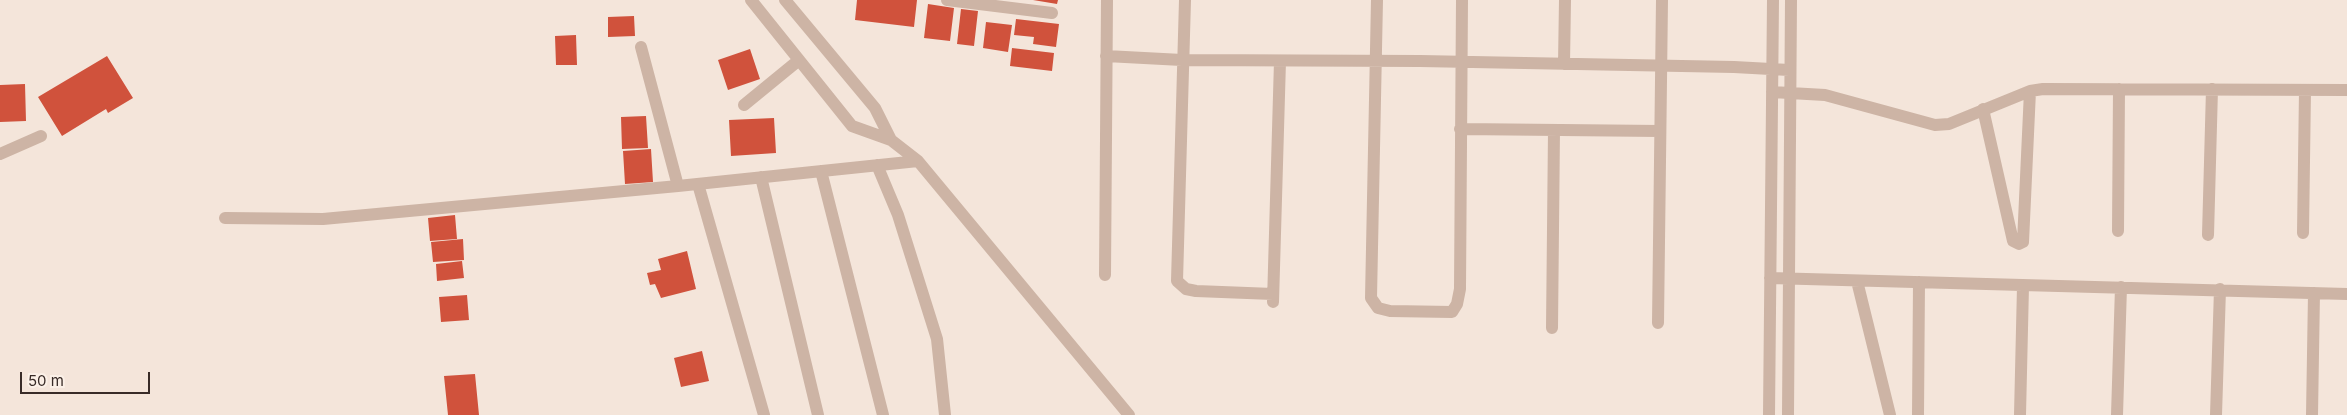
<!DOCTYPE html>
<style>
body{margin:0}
#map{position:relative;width:2347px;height:415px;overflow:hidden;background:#f4e5da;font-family:Inter,sans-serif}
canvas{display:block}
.scale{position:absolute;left:20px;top:372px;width:130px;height:22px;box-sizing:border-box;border:2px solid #382b27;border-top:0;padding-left:6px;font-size:15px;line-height:18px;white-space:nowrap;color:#382b27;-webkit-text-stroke:4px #fbf0e7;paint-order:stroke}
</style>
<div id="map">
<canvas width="2347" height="415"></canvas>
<div class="scale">50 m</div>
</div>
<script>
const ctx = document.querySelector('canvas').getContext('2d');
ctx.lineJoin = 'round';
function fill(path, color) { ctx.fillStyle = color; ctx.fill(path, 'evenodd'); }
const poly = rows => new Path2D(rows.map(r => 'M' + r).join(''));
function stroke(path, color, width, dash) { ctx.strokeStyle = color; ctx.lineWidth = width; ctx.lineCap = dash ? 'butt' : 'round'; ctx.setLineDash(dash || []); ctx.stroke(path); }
const building = poly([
 [857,0,917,0,914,27,855,20],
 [1033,0,1058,0,1057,4],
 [928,4,954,8,950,41,924,38],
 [961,9,978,11,974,46,957,44],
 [634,16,635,36,608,37,608,17],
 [1016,19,1059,24,1056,47,1033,44,1034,37,1014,35],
 [986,22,1012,25,1008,52,983,48],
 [576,35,577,65,556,65,555,36],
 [1012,48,1054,53,1052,71,1010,66],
 [750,49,760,79,728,90,718,60],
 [107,56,133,98,108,113,106,109,62,136,38,97],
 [25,84,26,121,0,122,0,85],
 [646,116,648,148,622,149,621,117],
 [774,118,776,153,731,156,729,120],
 [651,149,653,182,625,184,623,151],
 [455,215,457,239,430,241,428,218],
 [463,239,464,260,433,262,431,242],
 [687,251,696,289,661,298,655,284,650,285,647,273,661,270,658,259],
 [462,261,464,278,437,281,436,264],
 [467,295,469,320,441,322,439,297],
 [702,351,709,381,681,387,674,358],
 [475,374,479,415,448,415,444,376]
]);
const minor = poly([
 [751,0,852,126,891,140,918,161,1129,415],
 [785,0,875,108,891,140],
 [947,0,1052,13],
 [1185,0,1177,281,1186,289,1196,291,1273,294],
 [1377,0,1371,298,1378,308,1390,311,1452,312,1457,304,1460,289,1462,0],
 [641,47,678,186],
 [1106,56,1182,60,1420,61,1734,67,1789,70],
 [1564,64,1565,0],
 [1772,92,1825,95,1935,125,1949,124,2030,91,2043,89,2347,90],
 [744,105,799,60],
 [1983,109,2013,241,2019,244,2023,242,2030,91],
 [1460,129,1660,131],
 [0,154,41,136],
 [877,165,898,215,937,339,945,415],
 [821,171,883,415],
 [761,177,818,415],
 [698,184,764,415],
 [225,218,323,219,678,186,918,161],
 [2118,231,2119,89],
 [2303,233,2305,90],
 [2208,235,2212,89],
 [1105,275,1107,0],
 [1770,278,2347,294],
 [1857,281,1890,415],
 [1273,302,1280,61],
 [1658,323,1662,0],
 [1552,328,1554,130],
 [1769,415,1773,0],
 [1788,415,1791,0],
 [1918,415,1919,282],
 [2020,415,2023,286],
 [2117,415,2121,287],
 [2216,415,2220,289],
 [2312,415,2314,293]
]);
fill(building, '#d0523c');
stroke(minor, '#cdb4a5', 12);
</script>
